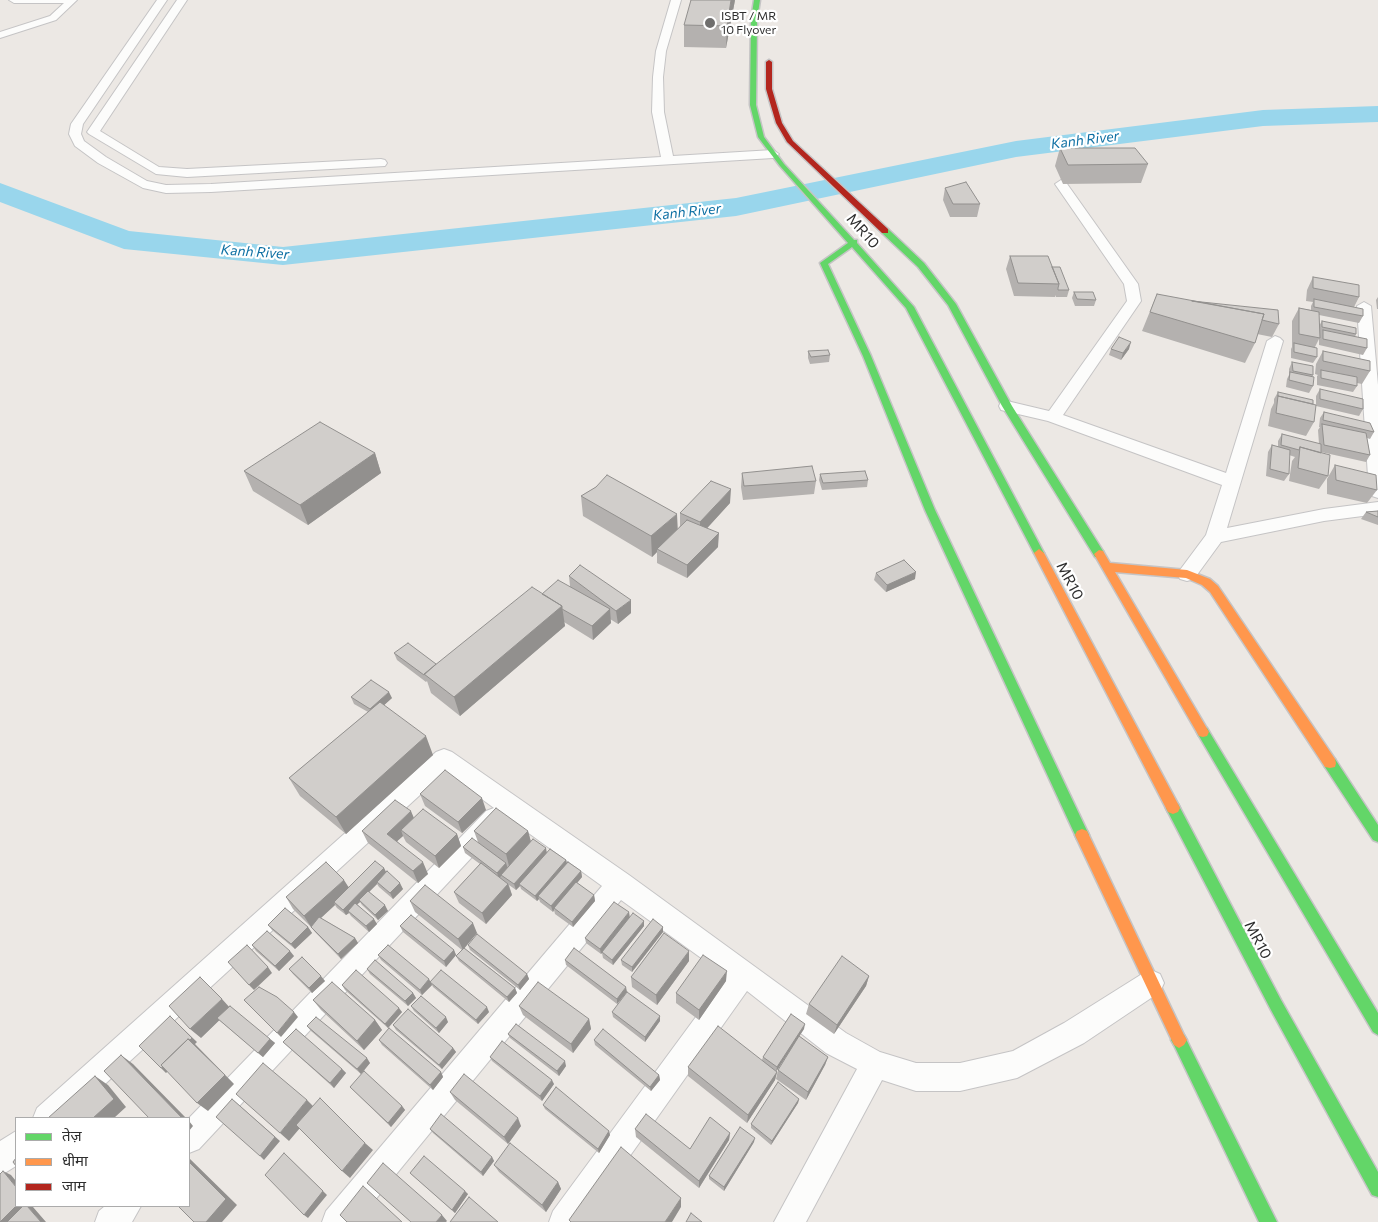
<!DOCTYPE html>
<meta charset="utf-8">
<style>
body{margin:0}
#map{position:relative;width:1378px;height:1222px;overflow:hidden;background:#ece8e4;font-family:Commissioner,"Noto Sans Devanagari",sans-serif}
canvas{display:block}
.legend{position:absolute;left:15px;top:1117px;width:175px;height:90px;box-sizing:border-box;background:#fff;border:1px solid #ababab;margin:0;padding:6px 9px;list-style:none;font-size:15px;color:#2e2e2e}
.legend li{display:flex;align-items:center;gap:10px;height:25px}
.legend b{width:25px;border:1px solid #ababab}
</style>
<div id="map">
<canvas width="1378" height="1222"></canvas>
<ul class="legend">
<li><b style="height:6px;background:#63d668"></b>तेज़</li>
<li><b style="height:6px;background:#ff974d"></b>धीमा</li>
<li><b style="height:6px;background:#b3261e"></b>जाम</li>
</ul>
</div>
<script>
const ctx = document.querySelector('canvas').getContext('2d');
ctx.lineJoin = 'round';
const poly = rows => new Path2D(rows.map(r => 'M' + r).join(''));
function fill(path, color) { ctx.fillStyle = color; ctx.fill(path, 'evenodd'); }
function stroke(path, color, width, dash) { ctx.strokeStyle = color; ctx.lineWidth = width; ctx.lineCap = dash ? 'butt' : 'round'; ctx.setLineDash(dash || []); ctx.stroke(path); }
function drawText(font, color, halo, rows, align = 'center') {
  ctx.font = font + ' Commissioner,sans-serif'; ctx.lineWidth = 4.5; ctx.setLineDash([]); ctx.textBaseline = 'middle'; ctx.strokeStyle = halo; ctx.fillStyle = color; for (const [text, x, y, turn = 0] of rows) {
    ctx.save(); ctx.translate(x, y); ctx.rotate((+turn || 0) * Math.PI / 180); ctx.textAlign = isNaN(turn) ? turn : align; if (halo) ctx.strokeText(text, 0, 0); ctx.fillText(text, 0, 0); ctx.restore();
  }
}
const river = poly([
 [1378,106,1378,122,1263,126,1016,157,736,216,283,265,124,249,0,202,0,183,129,231,283,247,736,198,1016,141,1263,110,1378,106]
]);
const street = poly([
 [9,0,77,0,56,20,0,38,0,32,50,16,64,3,14,3,9,0],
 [157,0,167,0,83,124,81,134,84,141,106,157,147,181,166,185,211,184,661,157,652,112,653,77,656,51,671,0,681,0,666,51,663,77,664,112,673,156,773,150,779,154,773,158,211,192,166,193,143,188,98,163,75,146,69,134,71,124,157,0],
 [177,0,187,0,100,131,159,167,187,169,381,159,385,160,387,163,385,166,187,177,156,174,89,134,87,132,177,0],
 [1061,180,1065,181,1138,284,1141,301,1063,415,1226,473,1267,341,1275,336,1280,338,1283,341,1227,528,1324,509,1378,502,1378,514,1324,521,1221,542,1194,579,1187,581,1180,579,1177,574,1206,535,1222,485,1048,421,1001,410,999,406,1001,402,1007,401,1049,411,1127,301,1124,284,1055,184,1061,180],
 [1364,302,1371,306,1378,385,1378,498,1372,496,1369,492,1357,306,1364,302],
 [444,749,452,752,629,875,846,1033,880,1052,916,1063,960,1063,1013,1051,1064,1023,1142,974,1151,970,1160,974,1164,983,1160,992,1084,1043,1017,1078,960,1091,916,1091,882,1080,806,1222,774,1222,857,1069,826,1053,747,991,583,1222,549,1222,553,1211,726,976,621,900,357,1222,322,1222,326,1211,602,886,505,816,502,825,199,1149,189,1153,189,1118,486,811,494,808,445,772,68,1118,33,1118,37,1108,436,752,444,749],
 [16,1131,16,1166,0,1176,0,1141,16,1131],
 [105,1206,141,1206,132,1222,95,1222,99,1211,105,1206]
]);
const fast = poly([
 [754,0,760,0,757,20,756,105,764,137,784,164,854,240,857,240,857,243,914,307,1044,553,1039,557,1034,553,906,308,852,247,828,264,871,356,935,510,1089,835,1087,839,1082,841,1077,839,925,510,863,356,820,263,848,243,780,166,758,137,750,105,751,20,754,0],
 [882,229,888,229,924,263,956,304,1012,406,1103,551,1104,554,1103,557,1095,557,1002,406,948,305,918,267,882,233,882,229],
 [1203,727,1207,728,1378,1013,1378,1035,1373,1032,1199,736,1197,732,1199,728,1203,727],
 [1330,758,1335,759,1378,825,1378,842,1373,840,1325,767,1324,763,1325,759,1330,758],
 [1173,802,1178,804,1281,1000,1378,1172,1378,1197,1372,1195,1271,1010,1168,812,1166,808,1168,804,1173,802],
 [1179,1032,1184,1035,1277,1222,1259,1222,1174,1045,1171,1040,1174,1035,1179,1032]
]);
const slow = poly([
 [1039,549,1044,553,1178,804,1180,808,1178,812,1173,814,1168,812,1034,553,1039,549],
 [1099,550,1103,551,1110,563,1187,570,1210,579,1218,586,1335,759,1336,763,1335,767,1330,768,1325,767,1210,592,1202,585,1186,578,1115,572,1209,732,1207,736,1203,737,1199,736,1094,554,1099,550],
 [1082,829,1087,831,1184,1035,1187,1040,1184,1045,1179,1048,1174,1045,1075,835,1077,831,1082,829]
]);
const jam = poly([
 [769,60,772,62,772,89,782,123,793,141,888,229,888,233,882,233,787,142,776,123,766,89,766,62,769,60]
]);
const wall = poly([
 [735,0,726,48,684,47,684,25],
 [1060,148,1148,164,1141,183,1063,184,1055,166],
 [945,188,980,204,977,217,950,217,943,200],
 [1010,256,1052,267,1069,290,1067,297,1056,297,1056,295,1055,297,1014,296,1006,269],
 [1313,277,1359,297,1354,307,1363,316,1359,323,1319,315,1319,326,1322,321,1356,334,1355,337,1367,348,1363,355,1319,345,1319,339,1315,347,1317,357,1313,363,1291,358,1291,349,1292,347,1292,321,1299,308,1311,310,1311,306,1313,302,1306,301,1307,290],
 [1074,292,1096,300,1094,306,1075,306,1072,298],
 [1157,294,1279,324,1272,337,1257,334,1255,343,1245,363,1142,331],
 [1378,297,1378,309,1377,309,1376,300],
 [1111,349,1129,349,1121,360,1109,355],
 [808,351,830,355,829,362,810,364,808,358],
 [1323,351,1370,371,1362,384,1357,383,1357,386,1353,392,1317,385,1317,376,1318,375,1315,374,1316,364],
 [1292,362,1313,375,1312,377,1313,386,1309,393,1286,387,1287,379,1289,375,1289,369],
 [1320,389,1363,409,1359,416,1316,406,1316,396],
 [1278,392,1314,422,1306,436,1268,426,1271,409,1274,403,1274,399],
 [1324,412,1374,432,1370,439,1367,438,1370,455,1366,462,1321,452,1328,476,1319,489,1289,481,1292,461,1295,457,1289,455,1289,474,1284,481,1266,476,1268,452,1272,445,1278,447,1278,441,1282,434,1319,444,1318,430,1320,427,1319,427,1320,418],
 [375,453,381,473,308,525,253,491,244,471],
 [1335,465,1377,490,1367,503,1327,494,1327,479],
 [742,473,816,481,814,494,743,500,741,487],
 [820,474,868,480,867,487,822,490,819,480],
 [596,487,678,529,680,526,680,513,730,503,707,528,718,547,687,578,657,563,657,552,652,557,583,516,581,496],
 [1378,511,1378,525,1361,519,1366,512],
 [876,573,915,579,886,592,874,580],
 [569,576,631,613,618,624,610,619,611,623,593,640,564,622,565,626,460,716,431,693,427,681,426,682,397,660,394,653,436,664,542,594,570,586],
 [351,697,392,698,384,705,433,755,346,834,300,796,289,778,368,712,354,704],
 [420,794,486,810,462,833,425,806],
 [413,818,457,834,461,846,439,868,406,842,403,836,397,841,428,874,418,883,368,843,362,831],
 [474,831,528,831,531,842,547,852,581,871,582,877,577,883,594,895,595,901,573,927,555,914,554,910,553,912,540,902,539,899,537,901,521,889,520,886,516,890,509,885,512,895,486,924,459,903,454,892,480,864,465,853,463,847,478,842],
 [384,868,386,872,403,889,393,899,379,887,377,884,369,892,388,911,378,920,362,905,360,902,357,904,377,924,369,932,351,916,349,913,346,915,337,908,335,905,321,918,355,938,358,943,341,959,315,932,311,927,313,925,311,927,293,909,286,897,348,887],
 [410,901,477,933,464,948,515,988,517,993,509,1002,459,961,456,956,462,950,415,912],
 [630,918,644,926,613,965,603,958,602,953,601,954,586,943,585,938],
 [268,925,308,927,312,933,295,949,272,930],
 [400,926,454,950,456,955,446,967,403,932],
 [663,927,663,932,632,972,622,965,621,960],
 [252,945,294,956,279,971,256,951],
 [468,945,527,974,529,979,520,990,470,950],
 [378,955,431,982,489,1012,478,1024,433,987,432,985,422,995,381,960],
 [565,960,627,992,617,1004,566,965],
 [689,961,657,1005,632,987,631,977],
 [289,969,325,981,312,993,293,974],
 [367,969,413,993,416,998,408,1006,370,974],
 [869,976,866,986,834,1034,806,1014,809,1004],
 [726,981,699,1020,676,1003,676,993],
 [342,985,402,1012,388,1028,345,990],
 [313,1000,375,1020,382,1030,364,1050,321,1010],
 [411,1006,448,1022,439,1033,414,1011],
 [519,1006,589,1019,591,1029,573,1053,523,1015],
 [229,1007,270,1039,275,1043,263,1057,219,1020,201,1038],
 [612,1012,660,1021,645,1042,613,1017],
 [393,1025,453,1048,456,1052,442,1069,396,1030],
 [307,1026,370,1063,361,1074,311,1031],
 [804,1029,799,1036,828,1057,825,1065,806,1100,776,1079,778,1070,796,1041,776,1071,777,1072,775,1080,747,1123,688,1076,688,1067,762,1060,763,1057],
 [508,1034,566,1066,559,1076,510,1038],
 [379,1040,441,1072,443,1077,433,1090,382,1045],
 [594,1040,659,1075,660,1080,651,1091,595,1045],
 [283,1042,342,1069,346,1073,334,1088],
 [490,1057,554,1084,542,1101,492,1061],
 [350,1087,402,1106,405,1110,391,1127],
 [450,1092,521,1126,508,1144,455,1100],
 [799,1099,798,1103,771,1145,751,1128,751,1124],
 [543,1105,610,1135,599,1153,545,1109],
 [430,1129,492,1157,494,1161,483,1176,433,1133],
 [635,1129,690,1149,730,1133,729,1140,699,1188,636,1137],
 [754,1142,724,1191,709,1179,709,1176],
 [494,1165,558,1182,561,1189,546,1212,499,1172],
 [410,1173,468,1194,455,1213]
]);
const shadedWall = poly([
 [731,0,735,0,726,48,727,26],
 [1131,342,1129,349,1121,360,1123,353],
 [375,453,381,473,308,525,300,505],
 [731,489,730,503,700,536,700,522],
 [677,514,678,534,657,549,657,552,652,557,651,536],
 [719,533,718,547,687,578,687,565],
 [916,572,915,579,886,592,887,585],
 [631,600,631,613,618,624,616,611],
 [562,606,565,626,460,716,454,697],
 [610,609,611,623,593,640,592,626],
 [389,692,392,698,372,716,370,709],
 [426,736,433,755,346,834,336,817],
 [482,798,486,810,462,833,458,822],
 [411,811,416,823,401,830,403,836,393,845,387,834],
 [528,831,531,842,509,866,506,854],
 [457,834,461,846,439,868,435,856],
 [546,848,547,854,519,884,520,886,516,890,514,884],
 [566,860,568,866,538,896,539,899,537,901,535,896],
 [423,862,428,874,418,883,413,871],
 [506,863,508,869,501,875,501,876,499,879,497,873],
 [384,868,387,874,377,882,377,884,360,901,359,900,360,902,349,912,348,911,349,913,346,915,343,910],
 [581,871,582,877,555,909,554,908,554,910,553,912,551,906],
 [344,880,351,891,334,902,335,905,311,927,304,916],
 [400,883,403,889,393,899,390,893],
 [508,884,512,895,486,924,482,913],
 [594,895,595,901,573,927,572,922],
 [385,905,388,911,378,920,375,915],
 [629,912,630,918,601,954,600,949],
 [374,919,377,924,369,932,366,926],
 [644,921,644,926,613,965,612,960],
 [473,923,477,933,463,950,458,939],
 [308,927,312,933,295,949,291,944],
 [663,927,663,932,632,972,632,967],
 [355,938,358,943,341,959,338,954],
 [454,950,456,955,446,967,444,961],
 [290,951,294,956,279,971,275,966],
 [689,951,689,961,657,1005,656,995],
 [268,967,272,973,254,990,249,985],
 [727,971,726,981,699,1020,699,1010],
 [527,974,529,979,520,990,518,985],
 [321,976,325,981,312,993,309,988],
 [869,976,866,986,834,1034,837,1025],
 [429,979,432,985,422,995,420,990],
 [626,987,627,992,617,1004,617,999],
 [515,988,517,993,509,1002,507,997],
 [413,993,416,998,408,1006,405,1001],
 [222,999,231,1009,201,1038,190,1029],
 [487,1007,489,1012,478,1024,476,1020],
 [399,1008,402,1012,388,1028,385,1024],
 [294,1012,298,1017,281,1037,277,1033],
 [660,1016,660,1021,645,1042,645,1037],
 [446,1017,448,1022,439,1033,436,1028],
 [589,1019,591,1029,573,1053,571,1044],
 [375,1020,382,1030,364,1050,357,1041],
 [175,1021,197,1042,195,1044,234,1084,208,1111,197,1103,195,1045,166,1073,161,1068],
 [805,1024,804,1029,776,1072,777,1067],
 [270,1039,275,1043,263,1057,258,1053],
 [453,1048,456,1052,442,1069,439,1065],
 [121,1055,133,1064,186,1118,182,1118],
 [828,1057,825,1065,806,1100,808,1092],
 [367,1058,370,1063,361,1074,357,1069],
 [565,1061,566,1066,559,1076,557,1071],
 [342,1069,346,1073,334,1088,330,1083],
 [441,1072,443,1077,433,1090,430,1085],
 [777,1072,775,1080,747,1123,748,1115],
 [659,1075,660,1080,651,1091,650,1087],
 [95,1076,108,1085,126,1107,114,1118,93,1118],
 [552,1080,554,1084,542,1101,540,1096],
 [232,1099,280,1141,264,1160,260,1156],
 [799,1099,798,1103,771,1145,772,1141],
 [307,1100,316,1109,289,1141,280,1133],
 [402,1106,405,1110,391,1127,388,1123],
 [518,1118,521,1126,508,1144,504,1137],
 [189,1121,193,1126,189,1131],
 [609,1131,610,1135,599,1153,598,1149],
 [730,1133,729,1140,699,1188,699,1181],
 [755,1138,754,1142,724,1191,724,1187],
 [365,1143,373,1150,350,1178,342,1171],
 [284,1153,327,1195,308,1218,304,1215],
 [492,1157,494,1161,483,1176,481,1172],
 [189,1158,237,1205,222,1222,206,1222,189,1162],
 [3,1171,11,1175,16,1181,16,1187],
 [558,1182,561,1189,546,1212,542,1205],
 [465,1191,468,1194,455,1213,452,1210],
 [681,1198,681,1207,672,1222,665,1222],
 [16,1206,27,1206,11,1222,0,1222],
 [27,1206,33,1207,46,1222,41,1222],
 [442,1215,447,1221,446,1222,436,1222]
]);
const building = poly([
 [691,0,731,0,727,26,684,25,691,0],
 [1060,148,1135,148,1148,164,1068,165,1060,148],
 [966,182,980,204,953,204,945,188,966,182],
 [1010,256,1048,256,1059,284,1018,283,1010,256],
 [1052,267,1060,267,1069,290,1058,290,1058,288,1059,284,1052,267],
 [1313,277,1359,285,1359,297,1313,288,1313,277],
 [1074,292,1093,292,1096,300,1077,299,1074,292],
 [1157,294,1264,314,1255,343,1150,312,1157,294],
 [1314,299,1363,309,1363,316,1314,307,1314,299],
 [1192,301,1278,310,1279,324,1262,320,1264,314,1192,301],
 [1299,308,1319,312,1320,338,1299,334,1299,308],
 [1322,321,1356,328,1356,334,1322,327,1322,321],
 [1323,330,1367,339,1367,348,1323,339,1323,330],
 [1119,337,1131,342,1123,353,1111,349,1119,337],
 [1294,343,1317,348,1317,357,1294,352,1294,343],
 [828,350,830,355,811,357,808,351,828,350],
 [1323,351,1370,361,1370,371,1323,361,1323,351],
 [1292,362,1313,366,1313,375,1293,371,1292,362],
 [1321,370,1357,377,1357,386,1321,378,1321,370],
 [1290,372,1314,377,1313,386,1289,380,1290,372],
 [1320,389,1363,399,1363,409,1320,399,1320,389],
 [1278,392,1313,400,1313,404,1278,396,1278,392],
 [1278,396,1316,405,1314,422,1276,413,1278,396],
 [1324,412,1370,423,1374,432,1323,420,1324,412],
 [320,422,375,453,300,505,244,471,320,422],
 [1322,424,1366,433,1370,455,1324,445,1322,424],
 [1282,434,1321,444,1321,453,1300,447,1299,450,1281,445,1282,434],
 [1272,445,1290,450,1289,474,1270,469,1272,445],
 [1300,447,1330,455,1328,476,1298,468,1300,447],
 [1335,465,1376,475,1377,490,1336,480,1335,465],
 [812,466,816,481,744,486,742,473,812,466],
 [865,471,868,480,823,483,820,474,865,471],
 [607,475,677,514,651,536,581,496,596,487,607,475],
 [711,481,731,489,700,522,680,513,711,481],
 [1378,511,1378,517,1366,512,1378,511],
 [687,520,719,533,687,565,657,549,687,520],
 [904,560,916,572,887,585,876,573,904,560],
 [580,565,631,600,616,611,569,576,580,565],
 [558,580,610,609,592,626,562,609,562,606,542,594,558,580],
 [532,587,562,606,454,697,424,674,532,587],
 [408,643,436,664,424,675,394,653,408,643],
 [371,680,389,692,370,709,351,697,371,680],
 [380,702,426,736,336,817,289,778,380,702],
 [445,770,482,798,458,822,420,794,445,770],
 [395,800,411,811,387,834,423,862,413,871,362,831,395,800],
 [496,808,528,831,506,854,474,831,496,808],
 [423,809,457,834,435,856,401,830,423,809],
 [472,838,506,863,497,873,463,847,472,838],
 [533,839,546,848,514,884,501,875,533,839],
 [550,849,566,860,535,896,519,884,550,849],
 [375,861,384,868,343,910,334,902,375,861],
 [326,862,344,880,304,916,286,897,326,862],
 [568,862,581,871,551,906,538,896,568,862],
 [481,863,508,884,482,913,454,892,481,863],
 [387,871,400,883,390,893,377,882,387,871],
 [576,882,594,895,572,922,554,908,576,882],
 [425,885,473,923,458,939,410,901,425,885],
 [368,891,385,905,375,915,359,900,368,891],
 [614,902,629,912,600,949,585,938,614,902],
 [355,903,374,919,366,926,348,911,355,903],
 [285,908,308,927,291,944,268,925,285,908],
 [633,913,644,921,612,960,602,952,633,913],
 [411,915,454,950,444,961,400,926,411,915],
 [319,917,355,938,338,954,311,927,319,917],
 [653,919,663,927,632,967,621,960,653,919],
 [267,931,290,951,275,966,252,945,267,931],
 [664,933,689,951,656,995,631,977,664,933],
 [477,934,527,974,518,985,468,945,477,934],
 [247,945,268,967,249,985,228,962,247,945],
 [388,945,429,979,420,990,378,955,388,945],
 [464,948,515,988,507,997,456,956,464,948],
 [574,948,626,987,617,999,565,960,574,948],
 [703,955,727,971,699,1010,676,993,703,955],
 [842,956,869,976,837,1025,809,1004,842,956],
 [302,957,321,976,309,988,289,969,302,957],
 [375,960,413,993,405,1001,367,969,375,960],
 [356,970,399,1008,385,1024,342,985,356,970],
 [441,970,487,1007,476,1020,430,982,441,970],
 [200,977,222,999,190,1029,169,1006,200,977],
 [332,982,375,1020,357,1041,313,1000,332,982],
 [538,982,589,1019,571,1044,519,1006,538,982],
 [259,987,277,997,294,1012,277,1033,244,1000,259,987],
 [627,992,660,1016,645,1037,612,1012,627,992],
 [421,996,446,1017,436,1028,411,1006,421,996],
 [230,1006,270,1039,258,1053,217,1018,230,1006],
 [408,1009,453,1048,439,1065,393,1025,408,1009],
 [791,1014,805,1024,777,1067,763,1057,791,1014],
 [170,1016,192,1038,190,1040,188,1039,161,1065,163,1067,161,1068,139,1046,170,1016],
 [316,1017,367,1058,357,1069,307,1026,316,1017],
 [516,1024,565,1061,557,1071,508,1034,516,1024],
 [718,1026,777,1072,748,1115,688,1067,718,1026],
 [389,1028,441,1072,430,1085,379,1040,389,1028],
 [296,1029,342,1069,330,1083,283,1042,296,1029],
 [603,1029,659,1075,650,1087,594,1040,603,1029],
 [799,1036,828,1057,808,1092,778,1070,799,1036],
 [188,1039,225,1075,197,1103,161,1065,188,1039],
 [502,1041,552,1080,540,1096,490,1057,502,1041],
 [121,1055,182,1118,149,1118,104,1071,121,1055],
 [263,1063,307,1100,280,1133,236,1094,263,1063],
 [364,1071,402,1106,388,1123,350,1087,364,1071],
 [464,1074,518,1118,504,1137,450,1092,464,1074],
 [95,1076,114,1099,93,1118,48,1118,95,1076],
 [778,1082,799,1099,772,1141,751,1124,778,1082],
 [556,1087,609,1131,598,1149,543,1105,556,1087],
 [320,1098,365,1143,342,1171,296,1125,320,1098],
 [232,1099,275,1137,260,1156,216,1117,232,1099],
 [441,1114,492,1157,481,1172,430,1129,441,1114],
 [646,1114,690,1149,710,1117,730,1133,699,1181,635,1129,646,1114],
 [740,1127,755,1138,724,1187,709,1176,740,1127],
 [510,1143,558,1182,542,1205,494,1165,510,1143],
 [621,1147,681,1198,665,1222,571,1222,569,1220,621,1147],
 [284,1153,323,1191,304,1215,265,1175,284,1153],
 [424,1156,465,1191,452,1210,410,1173,424,1156],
 [16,1158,16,1166,13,1162,16,1158],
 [189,1162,226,1199,206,1222,194,1222,178,1206,189,1206,189,1162],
 [383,1163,442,1215,436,1222,411,1222,367,1183,383,1163],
 [3,1171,16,1187,16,1206,0,1222,0,1174,3,1171],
 [363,1186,402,1222,347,1222,340,1215,363,1186],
 [469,1197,498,1222,450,1222,469,1197],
 [23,1206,27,1206,41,1222,7,1222,23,1206],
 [691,1213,702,1222,686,1222,691,1213]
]);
const markers = [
 [710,23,6,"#706f6e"]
];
const farPoinames = [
 ["ISBT / MR",721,16],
 ["10 Flyover",721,30]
];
const farWaternames = [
 ["Kanh River",1085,140,-7],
 ["Kanh River",687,212,-6],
 ["Kanh River",255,252,4]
];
const streetNames = [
 ["MR10",863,231,48],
 ["MR10",1070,581,62],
 ["MR10",1258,940,62]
];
fill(river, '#99d6ec');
stroke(street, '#c5c4c5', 2);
stroke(fast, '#c5c4c5', 3);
stroke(slow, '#c5c4c5', 3);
stroke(jam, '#c5c4c5', 3);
fill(street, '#fcfcfb');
fill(fast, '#63d668');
fill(slow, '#ff974d');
fill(jam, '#b3261e');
fill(wall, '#b4b1af');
fill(shadedWall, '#92908e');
fill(building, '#d1cecb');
stroke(building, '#92908e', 1);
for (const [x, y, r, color] of markers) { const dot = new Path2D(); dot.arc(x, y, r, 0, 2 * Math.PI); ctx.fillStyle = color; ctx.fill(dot); stroke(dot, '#fff', 2); }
drawText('12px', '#2e2e2e', '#fff', farPoinames, 'left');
drawText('italic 14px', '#0d6fa3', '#fff', farWaternames);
drawText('15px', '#2e2e2e', '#fff', streetNames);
</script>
